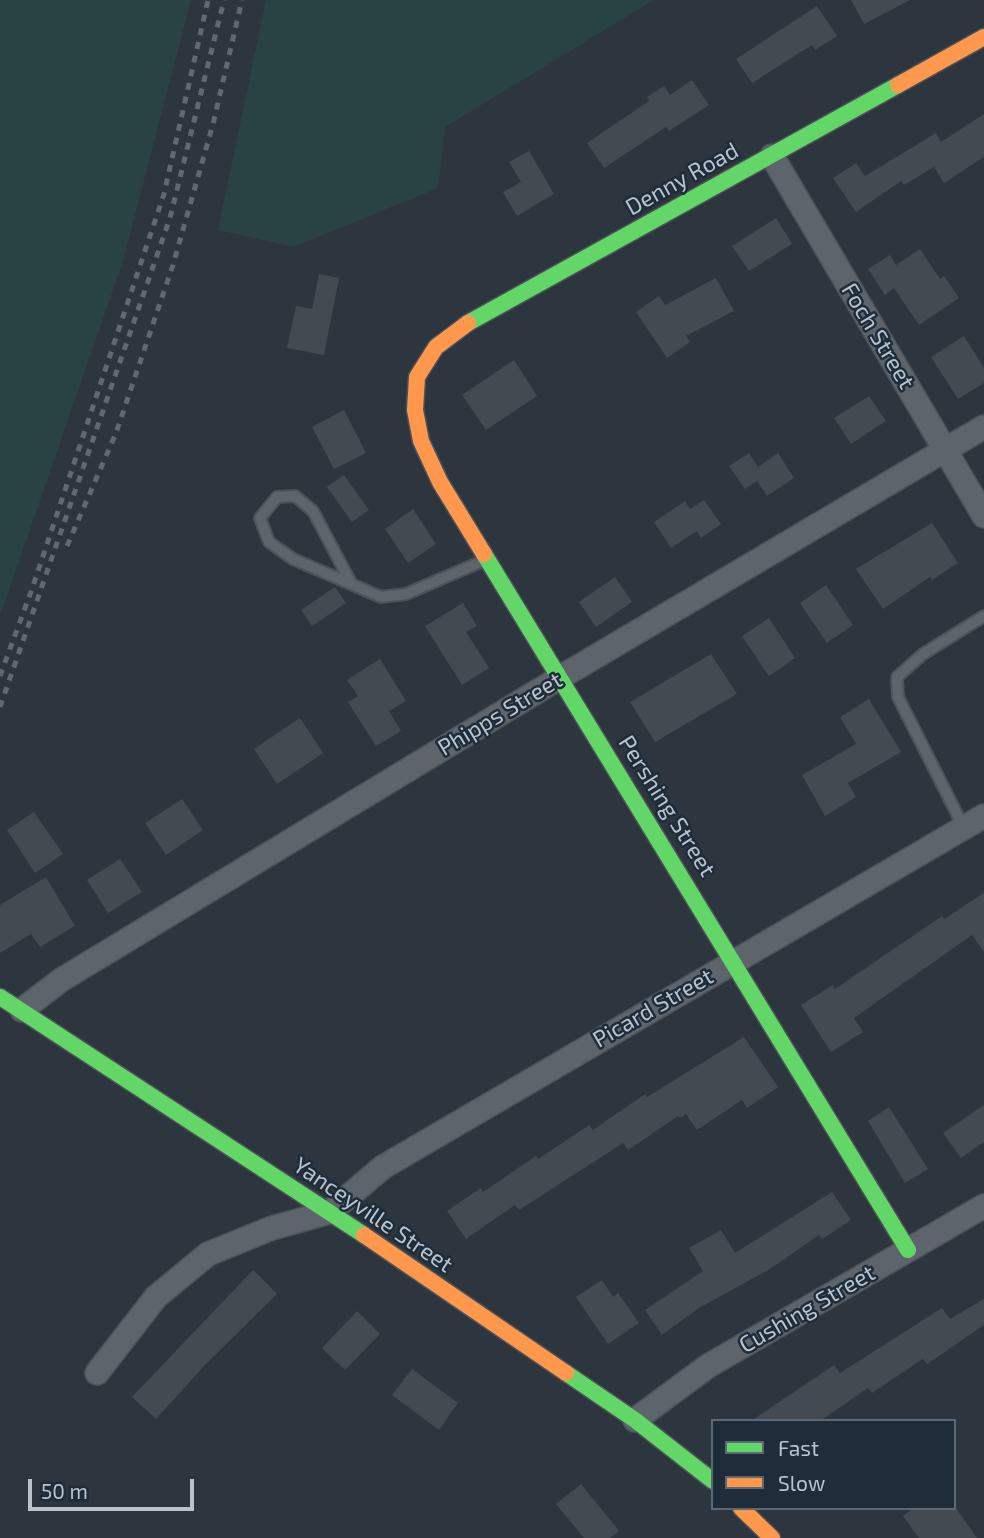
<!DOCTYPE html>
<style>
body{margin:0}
#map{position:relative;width:984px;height:1538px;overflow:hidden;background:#2d363e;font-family:"Exo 2",sans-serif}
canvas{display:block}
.legend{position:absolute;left:711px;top:1419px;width:245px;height:91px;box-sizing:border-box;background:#1f2d3a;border:2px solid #5c6975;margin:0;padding:9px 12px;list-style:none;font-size:21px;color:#b8c3ce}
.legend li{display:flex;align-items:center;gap:14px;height:35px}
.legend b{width:35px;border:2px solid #5c6975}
.scale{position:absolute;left:28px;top:1479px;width:166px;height:32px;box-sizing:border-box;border:4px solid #b8c3ce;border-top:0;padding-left:9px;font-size:21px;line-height:24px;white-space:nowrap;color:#b8c3ce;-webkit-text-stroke:5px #1f2d3a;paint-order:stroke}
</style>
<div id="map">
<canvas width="984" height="1538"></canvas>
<ul class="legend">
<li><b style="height:9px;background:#63d668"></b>Fast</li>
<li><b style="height:9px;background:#ff974d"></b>Slow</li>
</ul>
<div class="scale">50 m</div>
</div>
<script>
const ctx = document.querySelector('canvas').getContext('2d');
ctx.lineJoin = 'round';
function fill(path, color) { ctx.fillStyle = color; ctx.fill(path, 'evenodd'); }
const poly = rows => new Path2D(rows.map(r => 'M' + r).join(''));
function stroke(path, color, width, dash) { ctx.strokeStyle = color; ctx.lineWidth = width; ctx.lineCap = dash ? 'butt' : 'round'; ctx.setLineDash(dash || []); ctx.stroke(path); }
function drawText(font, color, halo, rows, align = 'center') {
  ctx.font = font + ' "Exo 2",sans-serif'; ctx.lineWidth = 5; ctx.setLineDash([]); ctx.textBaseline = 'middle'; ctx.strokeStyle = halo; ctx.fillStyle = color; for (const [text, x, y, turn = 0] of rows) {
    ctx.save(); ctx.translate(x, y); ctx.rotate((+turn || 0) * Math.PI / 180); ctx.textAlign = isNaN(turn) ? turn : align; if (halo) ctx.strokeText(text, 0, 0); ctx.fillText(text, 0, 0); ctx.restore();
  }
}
const green = poly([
 [0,0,191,0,123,261,0,616],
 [266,0,654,0,445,127,438,188,293,247,218,230]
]);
const building = poly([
 [851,0,910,0,864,24],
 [817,6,837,36,815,50,812,45,752,83,736,59],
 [692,80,709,105,669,131,666,127,604,168,587,143,649,101,647,97,664,86,670,95],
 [984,114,984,157,944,183,934,167,904,185,901,181,856,212,833,178,856,163,865,176,936,133,941,142],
 [529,151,554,194,517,216,503,192,521,182,509,162],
 [776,218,792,244,749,271,732,246],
 [920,249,940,279,944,276,959,298,919,325,894,288,885,295,868,269,890,255,896,265],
 [319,274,339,278,324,355,287,348,296,306,312,309],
 [716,278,734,311,686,336,690,342,667,358,636,312,659,296,665,305],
 [964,336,984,368,984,383,958,399,931,357],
 [514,360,537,396,486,430,462,395],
 [869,396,886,421,851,444,834,418],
 [344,410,366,453,334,469,312,427],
 [749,453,758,467,778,453,794,478,767,496,757,481,745,489,729,466],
 [344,475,369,510,352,522,327,487],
 [704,500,721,524,701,538,697,531,671,548,654,522,685,501,690,509],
 [413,509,436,544,408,563,385,529],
 [932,523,958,563,932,580,930,577,883,609,856,569],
 [615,577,632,602,596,627,579,602],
 [826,585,853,625,827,643,800,603],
 [335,587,346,603,312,626,301,610],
 [463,603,477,626,466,632,489,668,462,685,425,626],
 [769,618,795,658,769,676,742,636],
 [711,654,737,694,655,742,630,702],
 [380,659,406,701,389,711,401,731,376,746,348,702,358,696,347,680],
 [869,699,901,752,848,783,856,797,825,816,802,775,856,744,840,717],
 [300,718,323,753,277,784,254,749],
 [182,799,203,830,166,855,145,823],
 [34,812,63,854,35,873,7,830],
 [120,859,142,892,108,913,87,880],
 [46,877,75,926,40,947,31,934,0,953,0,905],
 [984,893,984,952,972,935,854,1018,863,1032,831,1052,801,1005,833,985,835,989,942,916,944,919],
 [744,1037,778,1087,747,1108,742,1100,697,1130,686,1114,680,1118,678,1116,628,1150,623,1143,519,1210,515,1205,466,1239,447,1211,481,1188,483,1192,536,1156,538,1159,589,1125,593,1130,645,1094,647,1097],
 [984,1105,984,1142,961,1158,943,1133],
 [889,1107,928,1169,905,1183,868,1121],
 [832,1192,851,1220,822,1239,819,1235,770,1269,699,1308,662,1335,645,1310,703,1271,689,1248,721,1230,735,1253],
 [253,1270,277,1294,205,1365,156,1419,132,1397],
 [602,1280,613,1297,618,1293,639,1323,608,1344,576,1297],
 [984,1299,984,1325,927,1364,923,1359,872,1393,868,1388,820,1421,751,1421,834,1365,840,1373,942,1308,950,1319],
 [357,1311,380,1334,345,1370,322,1348],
 [412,1369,458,1403,439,1430,392,1395],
 [581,1484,619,1531,610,1538,584,1538,556,1504],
 [914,1508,956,1508,977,1538,919,1538,903,1516]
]);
const lane = poly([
 [351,583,313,511,295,496,277,497,260,518,269,542,293,559,381,597,406,594,485,560],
 [964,828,898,697,897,677,923,654,984,616]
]);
const street = poly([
 [772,156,984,516],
 [22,1010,61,980,561,677,984,427],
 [97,1373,156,1297,208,1254,272,1228,330,1212,383,1167,984,816],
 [635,1420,708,1366,984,1206]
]);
const fast = poly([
 [468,323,898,85],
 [484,554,908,1250],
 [0,997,364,1235],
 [566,1373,635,1420,713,1481]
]);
const slow = poly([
 [898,85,984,37],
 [468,323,436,347,417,377,415,410,421,441,440,482,484,554],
 [364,1235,566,1373],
 [741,1508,772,1538]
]);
const rail = poly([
 [67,546,116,433,173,265,213,124,242,0],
 [0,676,32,589,164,194,208,0],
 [0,707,170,218,224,0]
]);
const streetNames = [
 ["Denny Road",682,179,-29],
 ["Foch Street",878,336,59],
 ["Phipps Street",500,714,-31],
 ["Pershing Street",667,806,58],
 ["Picard Street",653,1008,-30],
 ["Yanceyville Street",373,1215,34],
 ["Cushing Street",807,1309,-30]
];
fill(green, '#294345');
fill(building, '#434a51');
stroke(lane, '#4c5258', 14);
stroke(street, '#4c5258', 26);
stroke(fast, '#4c5258', 19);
stroke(slow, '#4c5258', 19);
stroke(lane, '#5e646b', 10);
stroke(street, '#5e646b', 23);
stroke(fast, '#63d668', 16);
stroke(slow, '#ff974d', 16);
stroke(rail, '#62686f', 5, [7, 7]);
drawText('23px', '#b8c3ce', '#1f2d3a', streetNames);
</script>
